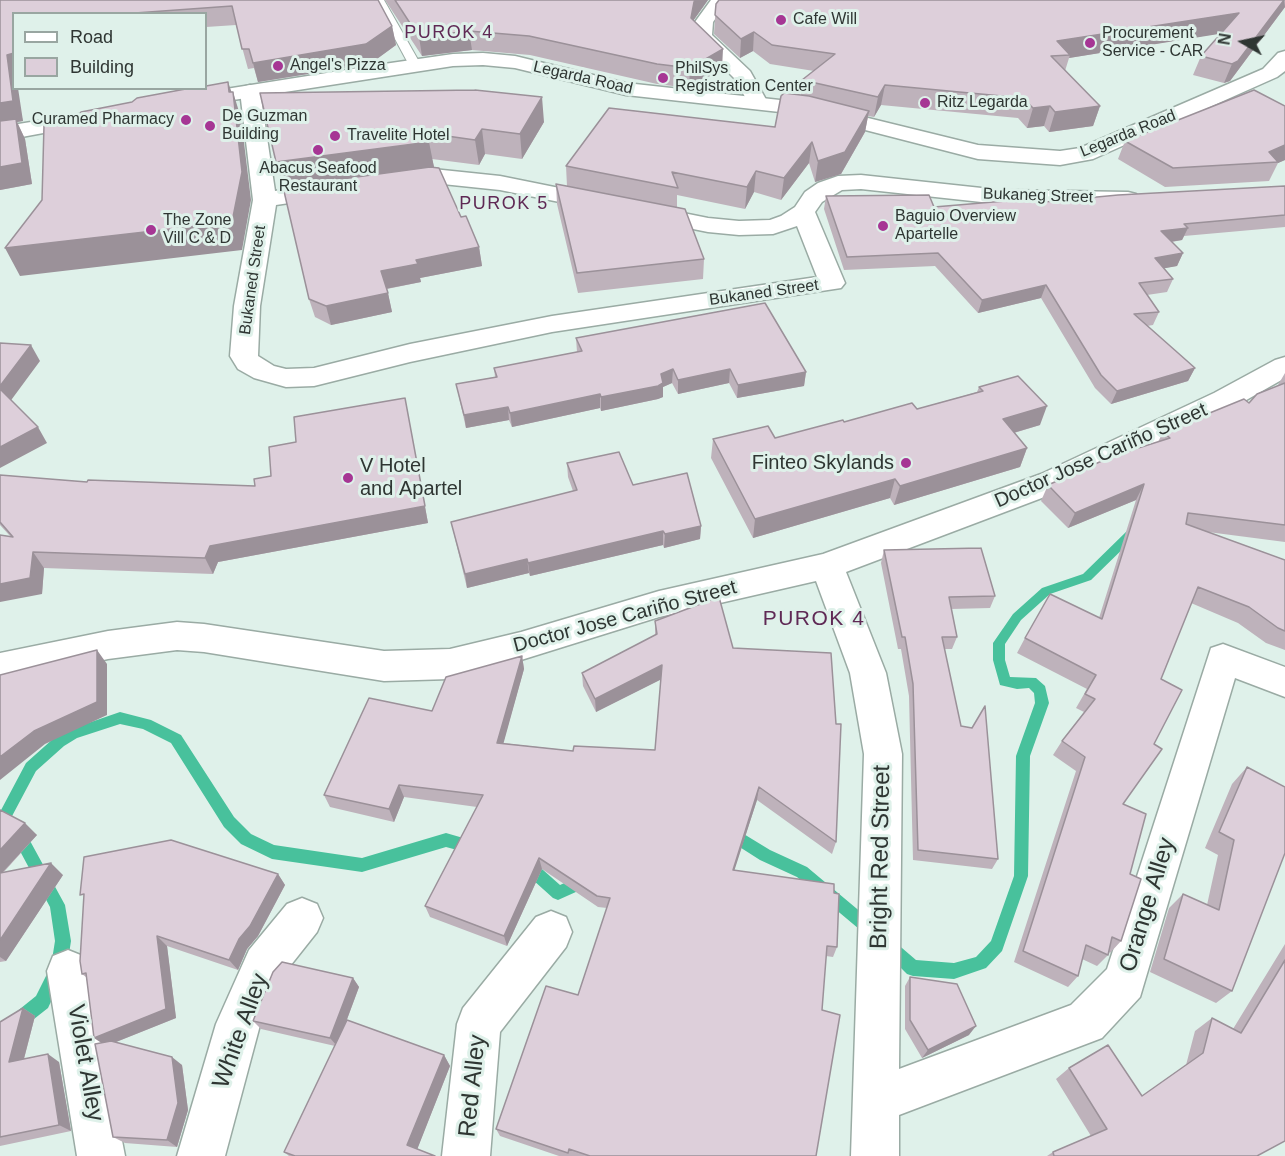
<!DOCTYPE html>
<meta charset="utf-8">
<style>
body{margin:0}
#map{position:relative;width:1285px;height:1156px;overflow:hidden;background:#dff1ea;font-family:Arial,sans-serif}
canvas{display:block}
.legend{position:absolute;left:12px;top:12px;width:195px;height:78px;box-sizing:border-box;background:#dff1ea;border:2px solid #99a6a1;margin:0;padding:8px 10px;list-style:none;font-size:18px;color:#2f3633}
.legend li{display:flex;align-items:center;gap:12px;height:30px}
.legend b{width:30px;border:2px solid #99a6a1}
.north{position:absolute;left:1213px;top:12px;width:60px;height:60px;-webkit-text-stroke:4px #dff1ea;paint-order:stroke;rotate:279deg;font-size:16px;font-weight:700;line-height:24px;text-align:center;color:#2f3633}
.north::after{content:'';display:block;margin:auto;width:21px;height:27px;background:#2f3633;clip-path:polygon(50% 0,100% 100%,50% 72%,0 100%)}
</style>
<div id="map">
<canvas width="1285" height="1156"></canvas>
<ul class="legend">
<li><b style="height:8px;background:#fff"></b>Road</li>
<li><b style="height:16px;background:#ddcfda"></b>Building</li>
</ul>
<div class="north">N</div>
</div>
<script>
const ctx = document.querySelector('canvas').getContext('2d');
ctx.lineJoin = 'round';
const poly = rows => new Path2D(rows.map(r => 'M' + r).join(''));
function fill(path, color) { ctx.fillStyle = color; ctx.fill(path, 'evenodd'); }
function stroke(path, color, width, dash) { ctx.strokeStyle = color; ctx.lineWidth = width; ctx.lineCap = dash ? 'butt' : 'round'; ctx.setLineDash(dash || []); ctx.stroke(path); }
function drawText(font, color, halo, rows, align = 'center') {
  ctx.font = font + ' Arial,sans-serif'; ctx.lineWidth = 6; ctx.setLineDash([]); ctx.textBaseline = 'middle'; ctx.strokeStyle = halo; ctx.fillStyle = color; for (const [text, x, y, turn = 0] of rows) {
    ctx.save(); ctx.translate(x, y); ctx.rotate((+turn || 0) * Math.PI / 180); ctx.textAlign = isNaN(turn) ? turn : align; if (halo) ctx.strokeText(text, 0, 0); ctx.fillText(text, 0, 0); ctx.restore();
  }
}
const stream = poly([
 [1132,529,1138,533,1136,536,1091,580,1050,594,1021,620,1005,644,1005,660,1010,677,1036,678,1045,686,1049,703,1030,756,1028,876,1002,951,986,968,954,979,913,976,907,974,885,952,882,947,885,942,890,939,895,942,916,960,954,963,976,957,991,941,1014,876,1016,756,1035,703,1034,693,1029,688,1017,689,1000,685,993,660,993,643,1013,614,1042,588,1083,574,1128,530,1132,529],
 [120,712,151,720,181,735,234,817,251,834,274,845,362,858,446,833,477,842,479,847,477,852,472,854,446,847,362,872,272,859,241,844,224,827,171,743,143,729,120,724,77,738,64,746,36,771,11,818,23,828,65,905,71,941,67,967,48,1008,6,1041,0,1043,0,1025,36,996,51,966,55,941,50,907,13,838,0,826,0,812,26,763,54,738,68,730,120,712],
 [729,825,770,850,807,867,875,924,878,929,875,934,870,937,865,934,797,877,760,860,724,837,722,832,724,827,729,825],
 [528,859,533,861,560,885,582,875,587,877,589,882,587,887,558,900,553,898,523,871,521,866,523,861,528,859]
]);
const service = poly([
 [374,0,384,0,421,65,419,68,415,69,409,65,374,0]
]);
const minor = poly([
 [250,85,257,87,260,91,275,191,329,183,337,185,341,190,337,195,329,197,276,205,260,306,258,356,274,366,286,369,314,368,410,344,552,316,817,277,797,226,773,234,739,235,708,232,500,190,433,183,397,186,389,184,386,179,389,174,397,172,433,169,500,176,708,218,739,221,770,220,781,216,795,207,805,192,818,183,838,176,861,175,1000,190,1128,192,1136,194,1140,199,1136,204,1128,206,1000,204,861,189,842,190,822,202,815,212,845,283,841,288,552,332,410,362,314,386,286,387,254,378,238,369,230,356,234,306,253,200,240,91,243,87,250,85],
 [1285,357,1285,378,1234,407,1063,490,846,572,886,673,902,754,899,1069,1071,1005,1107,969,1211,648,1223,644,1285,667,1285,697,1235,678,1140,997,1102,1038,899,1115,899,1156,851,1156,864,754,850,673,816,581,659,617,521,660,450,679,384,681,204,652,177,650,108,659,0,683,0,653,108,631,177,622,204,624,384,651,450,649,521,632,659,591,823,554,1041,474,1214,393,1275,360,1285,357],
 [302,898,317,904,323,918,317,932,279,980,260,1025,225,1156,177,1156,216,1024,249,950,287,904,302,898],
 [551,911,566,917,572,932,566,947,500,1032,490,1156,442,1156,457,1024,463,1008,536,917,551,911],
 [68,950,83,956,89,971,125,1156,77,1156,47,971,53,956,68,950]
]);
const tertiary = poly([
 [711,0,729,0,713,22,712,35,750,71,768,103,765,107,758,109,751,107,734,78,692,36,695,22,711,0]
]);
const secondary = poly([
 [1285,51,1285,71,1277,77,1093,159,1060,165,978,159,807,115,626,95,515,68,483,65,453,66,188,107,181,105,178,101,181,97,188,95,377,65,453,54,483,53,515,56,626,83,807,103,978,145,1060,151,1080,148,1263,69,1278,53,1285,51],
 [123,107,130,109,134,113,130,117,0,141,0,127,123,107]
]);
const wall = poly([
 [0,0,378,0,392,26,396,45,370,64,258,82,254,68,248,69,236,25,206,27,206,14,14,14,14,88,23,121,17,122,25,139,32,184,0,190],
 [385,0,708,0,693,21,722,69,689,88,657,84,530,55,472,50,422,56],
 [1285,0,1285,7,1230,81,1224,83,1193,75,1201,56,1221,33,1069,58,1065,71,1100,106,1093,126,1049,132,1044,126,1027,128,1018,118,881,105,874,117,868,116,865,132,841,174,815,182,809,163,781,200,754,192,745,209,677,195,677,208,704,259,703,279,578,293,557,204,556,184,567,186,566,166,775,127,801,95,802,80,814,71,770,64,753,51,740,58,714,34,716,4],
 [260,93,544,122,522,159,485,154,479,165,432,159,434,167,431,167,479,247,482,266,420,278,421,282,387,289,392,312,331,325,315,317,309,299,283,187,276,162],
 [1285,106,1285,160,1278,163,1269,181,1165,187,1118,159,1125,141],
 [1285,186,1285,227,1184,236,1182,240,1172,242,1183,253,1177,266,1164,268,1173,279,1167,292,1147,295,1159,312,1153,325,1147,326,1195,368,1188,381,1111,404,1095,388,1041,298,978,313,935,266,844,270,824,209,826,196,934,207,1044,202],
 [576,338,806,372,804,386,737,398,729,383,678,394,672,383,663,387,663,397,658,399,601,411,600,408,512,427,509,420,466,428,456,384,495,377,494,368,577,352],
 [1285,373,1285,542,1208,532,1285,560,1285,650,1266,643,1238,623,1191,603,1161,679,1123,804,1130,874,1121,941,1110,953,1109,952,1108,955,1097,966,1082,959,1078,976,1068,987,1014,962,1076,771,1053,755,1062,741,1084,712,1076,708,1087,689,1017,653,1025,638,1099,618,1136,500,1068,528,1041,501,1048,485,1158,442,1163,432,1249,403,1278,385],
 [979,387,1040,425,1014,433,1027,448,1020,467,894,505,890,498,753,538,711,458,713,439,775,438,844,422,917,409,977,392],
 [405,398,428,523,218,562,213,574,44,568,42,594,10,536,0,525,0,475,87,482,255,486,271,476,296,442],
 [567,463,633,485,701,526,700,539,664,548,663,545,530,576,529,573,467,588,451,522,573,491,568,477],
 [884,550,995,596,990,608,951,609,957,637,952,649,944,649,961,726,998,859,992,869,913,860,909,696,901,649,898,649,881,563],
 [655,621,733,648,836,842,832,854,757,800,734,870,834,893,837,947,833,957,826,956,822,1010,816,1156,559,1156,500,1136,496,1129,578,995,607,908,598,907,542,869,507,946,430,917,425,906,477,807,404,797,394,822,330,807,324,795,432,711,522,656,524,669,503,743,573,751,655,750,661,679,596,712,583,686,582,673,655,635],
 [1247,767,1232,991,1216,1003,1150,972,1169,908,1183,894,1207,905,1218,855,1205,848,1232,784],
 [0,810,37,835,3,873,63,875,6,961,0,962],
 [278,874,285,885,258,936,247,949,238,970,167,946,176,1018,116,1042,182,1065,188,1110,177,1147,125,1143,113,1137,101,1042,86,977,82,974],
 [1285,944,1285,1141,1257,1156,1047,1156,1053,1152,1091,1136,1056,1079,1069,1068,1142,1096,1186,1065,1195,1031,1212,1018,1233,1029],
 [910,977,969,1035,922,1058,905,1029,905,986],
 [353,978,359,987,345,1025,444,1055,450,1066,417,1149,435,1156,289,1156,284,1152,335,1046,261,1029,253,1021],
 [23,1008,35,1016,24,1059,59,1062,71,1131,0,1146,0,1022]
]);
const shadedWall = poly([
 [695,0,708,0,693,21,691,18,694,2],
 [1284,0,1285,7,1230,81,1224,83,1232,64],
 [1239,13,1231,32,1069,58,1070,55,1057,41],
 [392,26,396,45,370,64,258,82,253,63],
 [469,31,472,50,422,56,419,37],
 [754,32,753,51,740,58,741,39],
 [723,49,722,69,689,88,690,68],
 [14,53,14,88,18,88,23,121,17,122,25,139,32,184,0,190,0,103,7,55],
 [228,82,234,99,233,92,241,118,251,200,242,250,20,276,5,248,229,92],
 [885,85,881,105,874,117,878,97],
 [542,97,544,122,522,159,520,134],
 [1050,106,1044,126,1027,128,1033,108],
 [1100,106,1093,126,1049,132,1055,112],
 [869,111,865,132,841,174,815,182,818,161],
 [482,129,485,154,479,165,475,140],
 [429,142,434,167,284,188,276,162],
 [812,142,809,163,781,200,784,178],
 [1285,145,1285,160,1278,163,1278,162,1269,152],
 [756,171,754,192,745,209,747,187],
 [1188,228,1182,240,1155,244,1161,231],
 [479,247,482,266,420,278,421,282,385,289,381,271,416,260],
 [1183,253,1177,266,1150,271,1155,258],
 [1046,285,1041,298,978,313,982,300],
 [388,293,392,312,331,325,326,306],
 [31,345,40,361,9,403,0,389,0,386],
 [1195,368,1188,381,1111,404,1117,391],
 [673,369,672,383,663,387,663,397,658,399,601,411,601,397],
 [730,369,729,383,678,394,678,380],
 [806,372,804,386,737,398,738,385],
 [600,394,600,408,512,427,510,413],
 [405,398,428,523,218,562,213,574,205,558,210,546],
 [1047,406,1040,425,996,438,1003,419],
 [508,407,509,420,466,428,464,415],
 [38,427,47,443,0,468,0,447],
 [1027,448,1020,467,894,505,900,486],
 [895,479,890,498,753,538,755,519],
 [1144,484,1136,500,1068,528,1075,513],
 [701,526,700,539,664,548,665,534],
 [663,531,663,545,530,576,528,563],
 [33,552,44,568,42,594,0,602,0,584],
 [527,559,529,573,467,588,465,574],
 [97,650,107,664,107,715,45,744,0,780,0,757],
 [522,656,524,669,500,756,497,743],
 [662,665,662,679,596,712,595,699],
 [399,785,404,797,394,822,389,809],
 [759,787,757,800,731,881,733,870],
 [25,823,37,835,0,875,0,850],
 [539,858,542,869,507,946,504,936],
 [51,863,63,875,6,961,0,957,0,940],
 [278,874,285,885,258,936,247,949,238,970,229,960,239,939],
 [157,936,167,946,176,1018,106,1046,94,1038],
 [353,978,359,987,337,1046,330,1038],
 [23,1008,35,1016,21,1070,9,1062],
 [976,1026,969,1035,922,1058,928,1050],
 [48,1054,59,1062,71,1131,59,1125],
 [444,1055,450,1066,415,1155,407,1145],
 [172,1057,182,1065,188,1110,177,1147,167,1140]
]);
const building = poly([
 [0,0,378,0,392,26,366,44,253,63,249,49,242,49,232,6,121,14,14,14,14,53,7,55,13,101,0,103,0,0],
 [395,0,695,0,694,2,691,18,723,49,690,68,657,64,529,36,469,31,419,37,395,0],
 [719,0,1284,0,1238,61,1232,64,1201,56,1239,13,1057,41,1070,55,1051,56,1100,106,1055,112,1050,106,1033,108,1023,98,885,85,878,97,802,80,835,54,772,45,754,32,741,39,715,15,716,4,719,0],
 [228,82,229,92,233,92,242,172,232,222,5,248,42,200,44,125,79,121,81,112,132,102,137,98,191,88,206,88,206,86,228,82],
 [475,90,542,97,520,134,482,129,475,140,426,133,429,142,276,162,260,93,475,90],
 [1254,90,1285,106,1285,145,1269,152,1278,162,1173,168,1125,141,1254,90],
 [784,93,809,96,869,111,845,152,818,161,812,142,784,178,756,171,747,187,672,172,678,188,566,166,609,108,775,127,781,96,784,93],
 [16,119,22,163,0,167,0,121,16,119],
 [430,167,439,168,461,217,466,216,479,247,416,260,418,264,381,271,388,293,326,306,309,299,283,187,430,167],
 [556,184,685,209,704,259,577,273,556,184],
 [1285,186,1285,215,1184,224,1188,228,1161,231,1183,253,1155,258,1173,279,1139,283,1159,312,1134,314,1195,368,1117,391,1101,375,1046,285,982,300,938,253,847,257,826,196,929,195,934,207,1041,198,1044,202,1118,195,1285,186],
 [765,303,806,372,738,385,730,369,678,380,673,369,661,374,663,383,658,386,601,397,600,394,510,413,508,407,464,415,456,384,497,377,494,368,582,351,576,338,765,303],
 [0,343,31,345,0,386,0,343],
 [1018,376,1047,406,1003,419,1027,448,900,486,895,479,755,519,713,439,768,426,775,438,843,420,844,422,912,403,917,409,983,391,979,387,1018,376],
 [1285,383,1285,525,1188,513,1186,524,1285,560,1285,631,1278,628,1249,607,1198,587,1161,679,1182,690,1154,744,1162,749,1123,804,1146,814,1130,874,1141,879,1121,941,1112,937,1108,955,1086,945,1078,976,1023,951,1085,757,1062,741,1095,699,1085,694,1096,675,1025,638,1050,594,1102,619,1144,484,1075,513,1048,485,1113,456,1170,438,1163,432,1244,399,1249,403,1257,394,1285,383],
 [0,389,38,427,0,447,0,389],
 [405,398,425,506,210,546,205,558,33,552,30,578,0,584,0,535,13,537,0,522,0,475,87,482,88,480,255,486,254,479,271,476,269,447,296,442,294,417,405,398],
 [619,452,633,485,687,473,701,526,665,534,663,531,528,563,527,559,465,574,451,522,577,490,567,463,619,452],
 [981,548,995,596,949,597,957,637,942,637,961,726,972,728,985,706,998,859,918,850,913,684,905,637,902,637,884,550,981,548],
 [719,597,733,648,831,653,836,724,841,724,836,842,759,787,733,870,834,884,834,893,839,894,837,947,827,946,822,1010,840,1015,816,1156,590,1156,569,1149,568,1153,496,1129,546,986,578,995,610,898,597,896,539,858,504,936,425,906,483,795,399,785,389,809,324,795,369,698,432,711,446,677,522,656,497,743,573,751,574,746,655,750,662,665,595,699,582,673,657,634,655,621,719,597],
 [97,650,97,702,34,731,0,757,0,675,97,650],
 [1247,767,1285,787,1285,853,1232,991,1164,959,1183,894,1219,910,1234,840,1219,832,1247,767],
 [0,810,25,823,0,850,0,810],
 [171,840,278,874,250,926,239,939,229,960,157,936,166,1009,94,1038,86,973,82,974,80,961,84,894,80,895,84,857,171,840],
 [51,863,0,940,0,873,51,863],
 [1285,960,1285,1141,1257,1156,1054,1156,1053,1152,1107,1129,1069,1068,1108,1045,1142,1096,1203,1053,1212,1018,1241,1033,1285,960],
 [282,962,353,978,330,1038,253,1021,273,972,282,962],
 [910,977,957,984,976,1026,928,1050,910,1020,910,977],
 [23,1008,9,1062,48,1054,59,1125,0,1137,0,1022,23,1008],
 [347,1020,444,1055,407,1145,435,1156,295,1156,284,1152,347,1020],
 [111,1041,172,1057,178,1103,167,1140,113,1137,95,1044,111,1041]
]);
const markers = [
 [781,20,6,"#a63694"],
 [1090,43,6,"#a63694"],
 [278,66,6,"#a63694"],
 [663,78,6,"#a63694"],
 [925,103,6,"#a63694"],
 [186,120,6,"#a63694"],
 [210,126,6,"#a63694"],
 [335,136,6,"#a63694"],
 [318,150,6,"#a63694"],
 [883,226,6,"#a63694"],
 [151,230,6,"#a63694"],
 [906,463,6,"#a63694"],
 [348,478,6,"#a63694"]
];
const farPoinames = [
 ["Cafe Will",793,20],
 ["Procurement",1102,34],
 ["Service - CAR",1102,52],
 ["Angel's Pizza",290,66],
 ["PhilSys",675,69],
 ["Registration Center",675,87],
 ["Ritz Legarda",937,103],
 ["De Guzman",222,117],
 ["Building",222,135],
 ["Curamed Pharmacy",174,120,"right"],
 ["Travelite Hotel",347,136],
 ["Abacus Seafood",318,169,"center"],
 ["Restaurant",318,187,"center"],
 ["Baguio Overview",895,217],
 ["Apartelle",895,235],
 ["The Zone",163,221],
 ["Vill C & D",163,239]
];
const farStreetnames = [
 ["Legarda Road",583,78,13],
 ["Legarda Road",1128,134,-22],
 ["Bukaneg Street",1038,196,2],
 ["Bukaned Street",253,280,-82],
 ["Bukaned Street",764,293,-8]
];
const farNeighbourhoodnames = [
 ["PUROK 4",449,33],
 ["PUROK 5",504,204]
];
const streetNames = [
 ["Doctor Jose Cariño Street",1101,456,-24],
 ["Doctor Jose Cariño Street",625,617,-15]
];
const poiNames = [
 ["Finteo Skylands",894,463],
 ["V Hotel",360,466,"left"],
 ["and Apartel",360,489,"left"]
];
const neighbourhoodNames = [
 ["PUROK 4",814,619]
];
const nearStreetnames = [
 ["Bright Red Street",881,857,-89],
 ["Orange Alley",1148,905,-73],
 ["White Alley",241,1031,-70],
 ["Violet Alley",85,1063,80],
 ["Red Alley",473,1086,-84]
];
fill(stream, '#48c19c');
stroke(service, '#9aaba4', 2);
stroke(minor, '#9aaba4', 3);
stroke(tertiary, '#9aaba4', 3);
stroke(secondary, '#9aaba4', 3);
fill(service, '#fff');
fill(minor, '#fff');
fill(tertiary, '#fff');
fill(secondary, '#fff');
fill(wall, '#beb2bb');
fill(shadedWall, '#9b9199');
fill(building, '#ddcfda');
stroke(building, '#9b9199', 1.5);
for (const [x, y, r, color] of markers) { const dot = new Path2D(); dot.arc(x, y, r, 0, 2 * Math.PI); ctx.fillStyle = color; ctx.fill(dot); stroke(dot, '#dff1ea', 2); }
drawText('16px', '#2f3633', '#dff1ea', farPoinames, 'left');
drawText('16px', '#2f3633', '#dff1ea', farStreetnames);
ctx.letterSpacing = '1.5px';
drawText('18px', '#5f2955', '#dff1ea', farNeighbourhoodnames);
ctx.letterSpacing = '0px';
drawText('20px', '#2f3633', '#dff1ea', streetNames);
drawText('20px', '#2f3633', '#dff1ea', poiNames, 'right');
ctx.letterSpacing = '1.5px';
drawText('21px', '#5f2955', '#dff1ea', neighbourhoodNames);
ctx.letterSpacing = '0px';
drawText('24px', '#2f3633', '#dff1ea', nearStreetnames);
</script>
